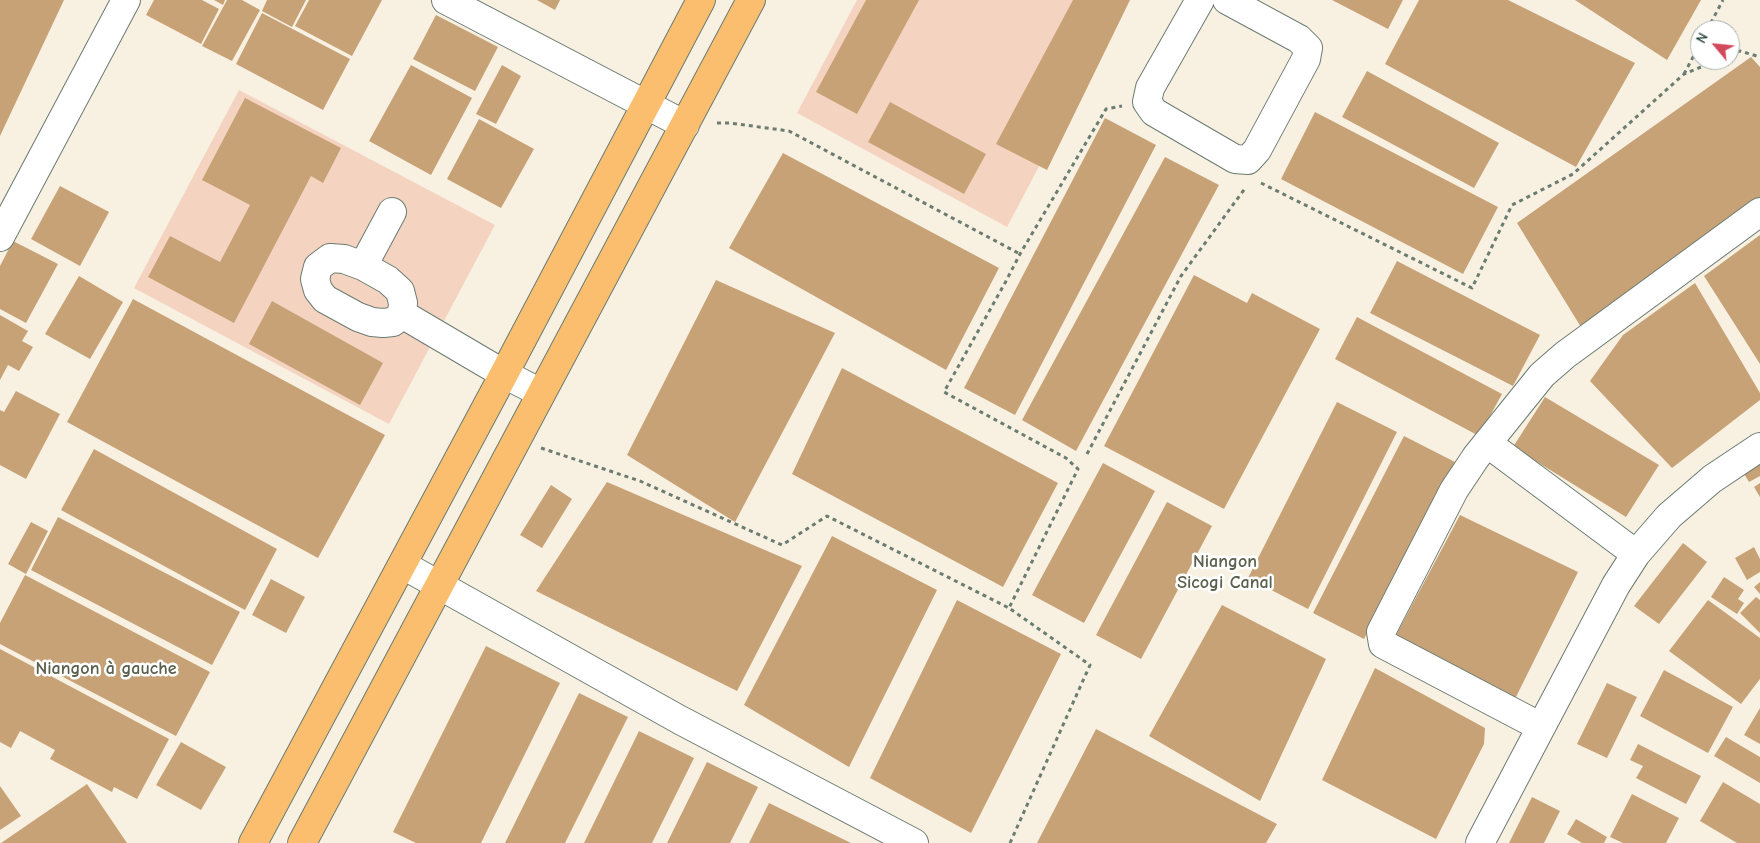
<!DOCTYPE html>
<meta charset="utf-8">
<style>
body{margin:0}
#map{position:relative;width:1760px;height:843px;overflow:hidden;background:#f8f1e2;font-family:"Comic Neue",sans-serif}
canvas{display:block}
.north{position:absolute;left:1690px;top:20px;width:50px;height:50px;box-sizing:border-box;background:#fff;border:1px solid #a5b1ae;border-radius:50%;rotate:298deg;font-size:14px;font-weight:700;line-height:20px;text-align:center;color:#1f3d34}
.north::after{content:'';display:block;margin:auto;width:18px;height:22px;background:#d1495b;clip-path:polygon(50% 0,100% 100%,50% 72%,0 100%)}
</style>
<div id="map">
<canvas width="1760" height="843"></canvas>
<div class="north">N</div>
</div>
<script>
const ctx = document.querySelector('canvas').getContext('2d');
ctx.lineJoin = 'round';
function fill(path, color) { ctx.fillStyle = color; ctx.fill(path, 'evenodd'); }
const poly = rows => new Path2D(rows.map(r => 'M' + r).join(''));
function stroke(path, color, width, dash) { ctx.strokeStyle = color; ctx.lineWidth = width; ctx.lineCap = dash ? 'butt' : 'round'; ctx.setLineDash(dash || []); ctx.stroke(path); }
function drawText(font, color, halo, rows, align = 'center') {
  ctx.font = font + ' "Comic Neue",sans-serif'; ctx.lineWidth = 5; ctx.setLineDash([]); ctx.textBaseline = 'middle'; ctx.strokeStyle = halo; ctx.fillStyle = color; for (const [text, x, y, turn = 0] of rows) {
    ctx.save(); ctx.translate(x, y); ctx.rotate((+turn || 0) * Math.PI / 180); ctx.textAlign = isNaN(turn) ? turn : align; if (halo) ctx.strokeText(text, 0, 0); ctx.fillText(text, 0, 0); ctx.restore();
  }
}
const built = poly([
 [857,0,1127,0,1007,227,797,113],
 [239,90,495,225,389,424,134,288]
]);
const building = poly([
 [0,0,64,0,0,136],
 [154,0,202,0,219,9,201,44,146,15],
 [214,0,225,0,223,5],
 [227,0,242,0,260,10,232,61,202,46],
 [267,0,306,0,292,27,262,11],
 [309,0,382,0,352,56,295,26],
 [537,0,560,0,555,10],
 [866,0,919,0,857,114,816,92],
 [1073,0,1130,0,1047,170,996,144],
 [1332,0,1403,0,1388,29],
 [1419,0,1508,0,1635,63,1576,167,1385,64],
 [1575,0,1701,0,1667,60],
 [262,13,350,59,323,110,236,64],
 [436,15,498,47,475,91,413,59],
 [1751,57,1760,67,1760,198,1584,332,1517,223],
 [411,65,472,98,431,175,369,141],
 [502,65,521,76,496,124,476,114],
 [1367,71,1499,143,1474,188,1342,117],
 [245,98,341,148,323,183,311,176,234,323,148,277,170,236,220,262,250,205,202,180],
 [890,102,986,154,964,194,868,142],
 [1315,112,1498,207,1463,274,1281,179],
 [1105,118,1156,145,1015,415,964,388],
 [479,119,534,149,501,208,447,179],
 [783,153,999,268,946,370,729,248],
 [1165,157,1219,185,1076,451,1022,420],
 [60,186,109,212,80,266,31,239],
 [1760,235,1760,364,1704,276],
 [13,241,58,264,26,323,0,309,0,266],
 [1397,261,1540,335,1513,386,1370,313],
 [1194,275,1247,303,1252,293,1320,329,1224,509,1104,446],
 [79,276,123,302,90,359,45,334],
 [716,280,835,333,735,522,627,455],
 [1695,283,1760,393,1760,400,1672,468,1590,381,1623,335],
 [133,299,385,435,318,558,67,422],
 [272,301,383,363,360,405,249,344],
 [0,315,28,331,22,341,33,347,19,371,8,365,0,380],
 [1357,317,1502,394,1479,436,1335,359],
 [842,368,1058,483,1003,587,792,474],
 [16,391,60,414,26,479,0,465,0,410,4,412],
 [1545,397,1659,465,1626,517,1513,447],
 [1337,402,1397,432,1308,609,1248,578],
 [1404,436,1455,462,1364,639,1313,613],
 [94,449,277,549,245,610,61,510],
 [1760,457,1760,476,1749,482,1740,467],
 [1103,463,1155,491,1084,623,1032,595],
 [607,482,802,566,737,691,536,591],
 [1760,483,1760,497,1754,487],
 [551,485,572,499,542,548,520,535],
 [1167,502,1212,526,1141,659,1096,635],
 [1460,515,1578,572,1515,699,1395,637],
 [58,517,240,612,212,665,31,570],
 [31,522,48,531,26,574,8,564],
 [832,536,937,590,849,767,744,705],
 [1683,543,1707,562,1659,624,1634,606],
 [1754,547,1760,559,1760,572,1747,580,1735,558],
 [25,575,210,672,176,736,0,644,0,623],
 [1724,577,1744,590,1738,599,1744,603,1737,614,1711,597],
 [271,579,305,597,286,633,252,615],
 [1760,582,1760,594,1754,587],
 [1756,597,1760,600,1760,633,1740,613],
 [957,600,1061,654,971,833,870,778],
 [1708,600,1760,638,1760,679,1741,704,1669,651],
 [1222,605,1326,659,1260,801,1149,736],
 [486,646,560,683,481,843,416,843,393,832],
 [0,649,169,739,137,799,114,787,112,792,50,759,55,750,20,731,11,748,0,742],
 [1375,668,1485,728,1484,744,1436,839,1322,780],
 [1664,670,1733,707,1708,753,1640,716],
 [1607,683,1637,697,1607,758,1577,744],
 [579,693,628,717,565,843,505,843],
 [1760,708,1760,744,1744,735],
 [1096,729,1277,824,1266,843,1037,843],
 [639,731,694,758,652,843,584,843],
 [1726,737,1760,757,1760,783,1714,756],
 [181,742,226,767,201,810,156,785],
 [1638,744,1701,776,1686,804,1636,778,1643,766,1630,760],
 [707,762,758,787,730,843,667,843],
 [1723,782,1760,804,1760,843,1737,843,1700,821],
 [87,784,127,843,1,843],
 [0,786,21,816,0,830],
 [1632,794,1679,818,1666,843,1623,843,1610,837],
 [1532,797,1560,811,1544,843,1509,843],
 [769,803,851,843,749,843],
 [1576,819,1607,837,1604,843,1582,843,1567,834]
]);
const path = poly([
 [1707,30,1723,0],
 [1730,55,1740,51,1760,57],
 [1684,74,1700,44],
 [717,123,730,123,789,131,1020,254],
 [1261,183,1472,288,1512,205,1573,174,1684,74,1718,60],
 [541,448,640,481,782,545,827,516,1009,608],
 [1087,454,1181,276,1246,187],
 [1010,843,1090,665,1009,608,1078,469,1066,458,944,392,1005,283,1020,254,1106,109,1122,106]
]);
const minor = poly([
 [446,0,685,125],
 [1200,0,1150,88,1147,102,1154,112,1235,159,1248,160,1257,150,1306,59,1308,48,1299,39,1227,0],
 [0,237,126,0],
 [330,258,344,259,363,266,388,280,400,291,403,303,402,314,393,322,383,323,372,322,358,317,325,299,318,290,315,279,318,267,330,258],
 [363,266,392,212],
 [402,314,504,374,541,393],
 [1487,443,1636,554],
 [403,565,680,720,914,843],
 [1541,727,1383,644,1381,632,1454,490,1476,457,1542,375,1565,355,1760,212],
 [1480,843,1616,585,1636,554,1669,516,1712,479,1760,447]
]);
const major = poly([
 [253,843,504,374,701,0],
 [302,843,751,0]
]);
const neighbourhoodNames = [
 ["Niangon",1225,562],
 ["Sicogi Canal",1225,583],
 ["Niangon à gauche",106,669]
];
fill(built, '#f4d3c0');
fill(building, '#c8a277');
stroke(minor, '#6b7c71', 30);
stroke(major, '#6b7c71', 30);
stroke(path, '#6b7c71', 3, [4, 4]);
stroke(minor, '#fff', 28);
stroke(major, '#fabe6e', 28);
drawText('bold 18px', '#5a604b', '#fff', neighbourhoodNames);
</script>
